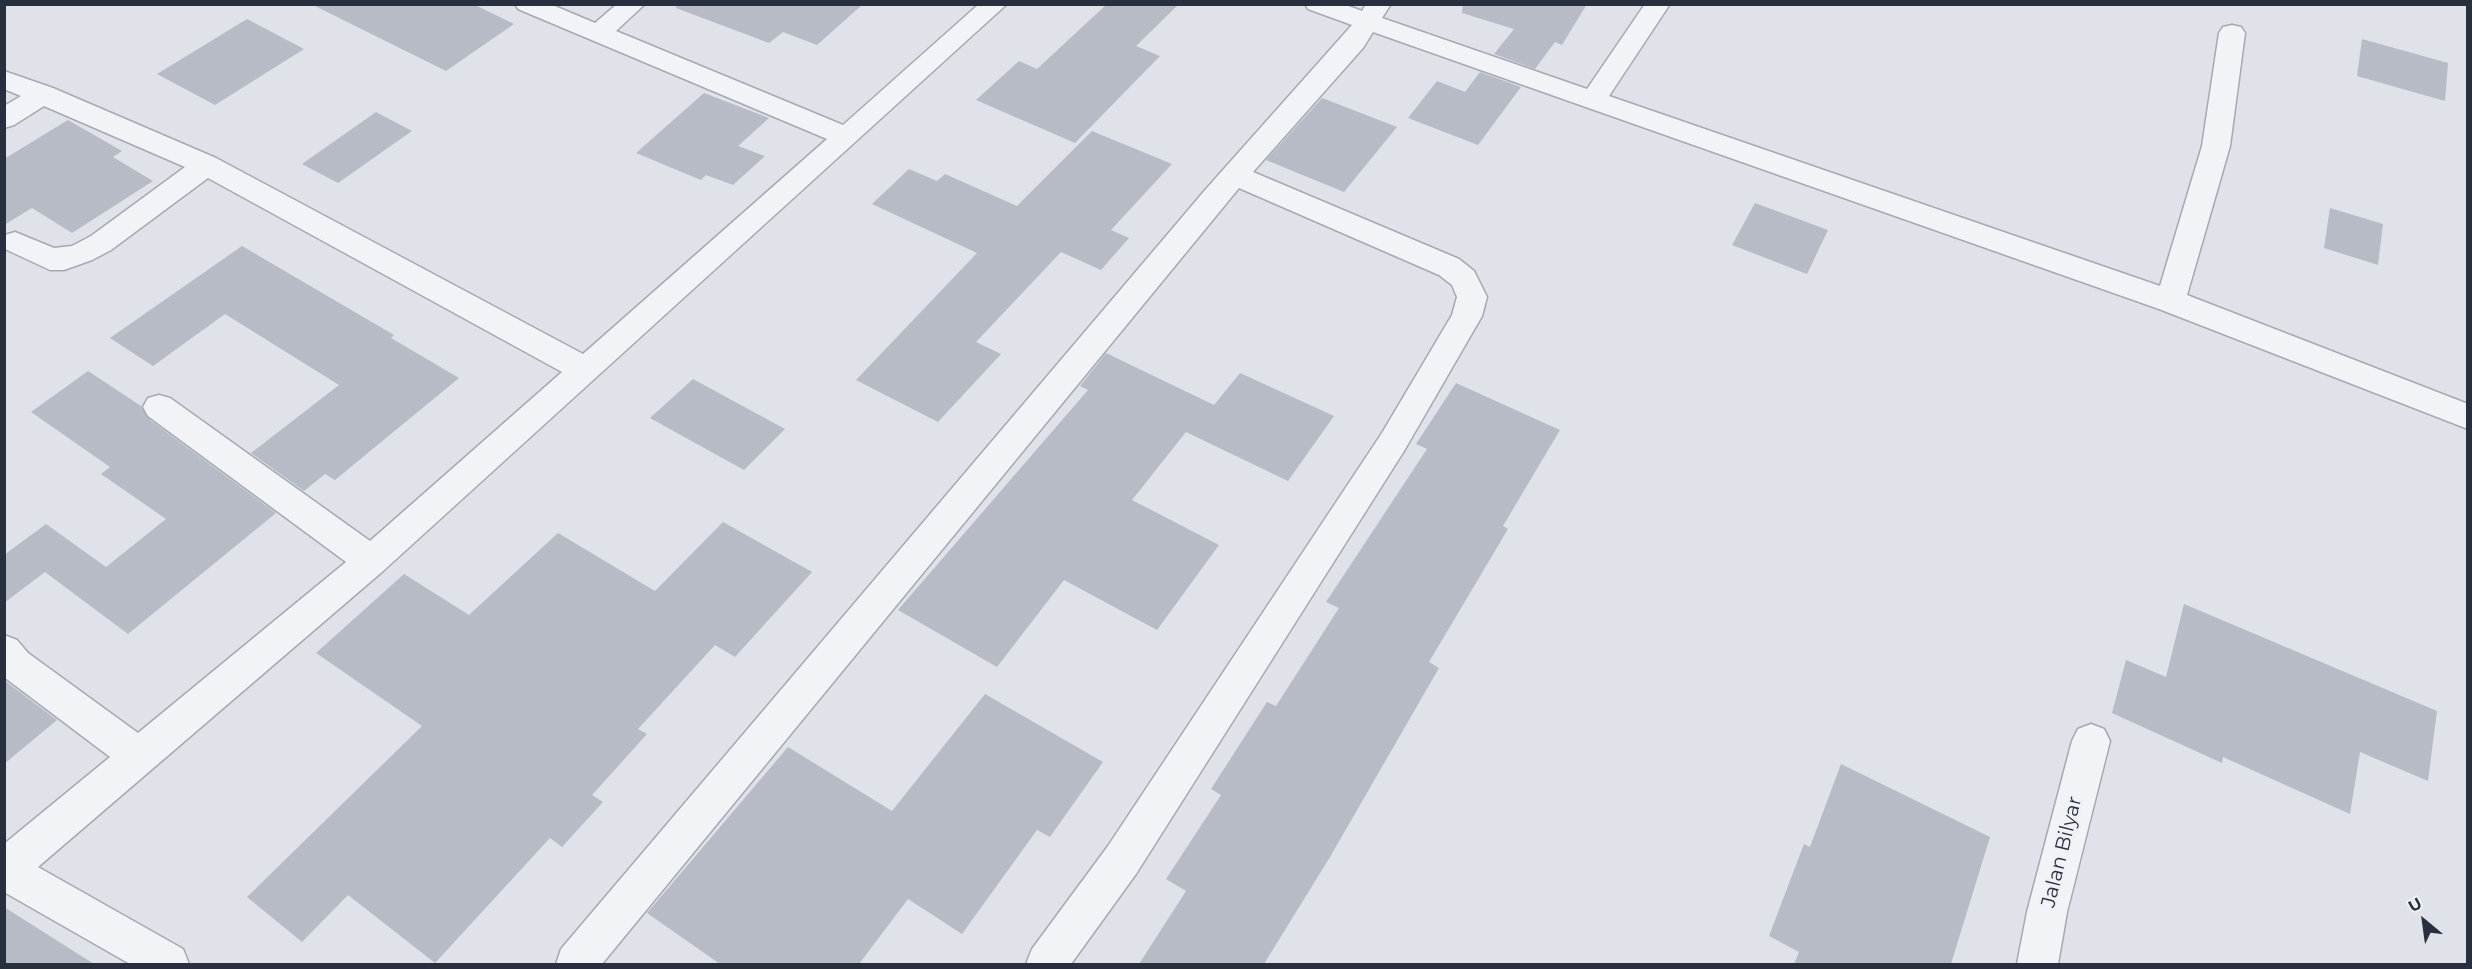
<!DOCTYPE html>
<style>
body{margin:0}
#map{position:relative;width:2472px;height:969px;overflow:hidden;background:#dfe2e8;font-family:Montserrat,sans-serif}
canvas{display:block}
.frame{position:absolute;inset:0;border:6px solid #282f3f;pointer-events:none}
.north{position:absolute;left:2394px;top:891px;width:60px;height:60px;-webkit-text-stroke:4px #eff1f6;paint-order:stroke;rotate:331deg;font-size:16px;font-weight:700;line-height:24px;text-align:center;color:#282f3f}
.north::after{content:'';display:block;margin:auto;width:21px;height:27px;background:#282f3f;clip-path:polygon(50% 0,100% 100%,50% 72%,0 100%)}
</style>
<div id="map">
<canvas width="2472" height="969"></canvas>
<div class="frame"></div>
<div class="north">U</div>
</div>
<script>
const ctx = document.querySelector('canvas').getContext('2d');
ctx.lineJoin = 'round';
function fill(path, color) { ctx.fillStyle = color; ctx.fill(path, 'evenodd'); }
const poly = rows => new Path2D(rows.map(r => 'M' + r).join(''));
function stroke(path, color, width, dash) { ctx.strokeStyle = color; ctx.lineWidth = width; ctx.lineCap = dash ? 'butt' : 'round'; ctx.setLineDash(dash || []); ctx.stroke(path); }
function drawText(font, color, halo, rows, align = 'center') {
  ctx.font = font + ' Montserrat,sans-serif'; ctx.lineWidth = 5; ctx.setLineDash([]); ctx.textBaseline = 'middle'; ctx.strokeStyle = halo; ctx.fillStyle = color; for (const [text, x, y, turn = 0] of rows) {
    ctx.save(); ctx.translate(x, y); ctx.rotate((+turn || 0) * Math.PI / 180); ctx.textAlign = isNaN(turn) ? turn : align; if (halo) ctx.strokeText(text, 0, 0); ctx.fillText(text, 0, 0); ctx.restore();
  }
}
const building = poly([
 [311,4,473,4,514,24,446,71],
 [677,4,863,4,817,45,783,32,769,43,676,8],
 [1107,4,1179,4,1136,46,1160,56,1075,143,976,100,1019,61,1037,69],
 [1463,4,1587,4,1562,45,1555,42,1535,69,1494,54,1514,29,1462,13],
 [247,19,304,49,215,105,157,74],
 [2362,39,2448,63,2445,101,2357,76],
 [1480,72,1521,87,1478,145,1408,118,1437,81,1465,92],
 [704,93,769,118,738,146,765,156,733,185,706,175,701,180,636,153],
 [1322,98,1397,127,1344,192,1266,160],
 [376,112,412,131,338,183,302,164],
 [68,120,122,151,113,157,153,181,72,233,32,208,4,225,4,159],
 [1092,131,1172,164,1111,230,1129,238,1101,270,1061,252,976,342,1001,354,938,422,856,380,977,253,872,204,909,169,937,181,945,174,1017,206],
 [1755,203,1828,230,1807,274,1732,245],
 [2330,208,2383,224,2378,265,2324,248],
 [242,246,394,335,391,338,459,378,335,480,325,474,304,491,251,453,339,385,225,314,153,366,110,338],
 [1106,353,1214,405,1240,373,1334,416,1288,481,1186,432,1132,500,1219,545,1157,630,1064,580,997,667,898,610,1088,390,1080,386],
 [88,371,141,406,150,420,276,513,128,634,45,572,4,603,4,555,46,524,106,567,166,519,101,474,110,467,31,412],
 [693,379,785,429,744,470,650,418],
 [1456,383,1560,430,1503,526,1508,529,1429,662,1439,668,1330,857,1264,964,1139,964,1186,891,1166,879,1221,795,1211,789,1267,702,1276,706,1339,608,1326,602,1427,449,1416,444],
 [723,522,812,572,735,657,715,645,638,729,647,734,592,795,603,802,562,847,550,838,435,963,348,895,302,942,247,897,422,726,316,653,404,574,469,615,558,533,655,591],
 [2184,604,2437,711,2428,781,2360,752,2350,814,2223,757,2222,763,2112,713,2126,660,2166,677],
 [4,680,57,720,4,764],
 [985,694,1103,762,1050,837,1037,830,962,934,908,899,859,964,720,964,647,913,788,747,892,811],
 [1841,764,1990,837,1951,964,1794,964,1799,952,1769,936,1804,844,1810,847],
 [4,907,94,964,4,964]
]);
const minor = poly([
 [515,4,550,4,595,23,617,4,645,4,616,31,843,125,979,4,1007,4,383,571,38,867,183,949,189,964,130,964,4,892,4,844,110,757,4,677,4,635,17,640,28,653,138,733,346,562,148,416,143,407,148,398,159,395,170,398,370,541,562,372,208,178,111,250,92,260,64,270,50,270,5,249,5,235,15,232,54,248,72,246,91,236,185,167,44,106,14,125,4,128,4,106,21,96,4,89,4,71,53,88,216,158,583,354,827,139,518,9,515,4],
 [1305,4,1343,4,1362,11,1366,4,1391,4,1382,18,1587,89,1645,4,1670,4,1609,96,2160,286,2202,146,2219,33,2223,27,2232,25,2241,27,2245,33,2230,146,2187,295,2468,404,2468,429,2159,309,1373,32,1363,48,1253,172,1459,259,1474,271,1487,297,1482,316,1404,451,1136,874,1071,964,1026,964,1032,949,1108,846,1382,433,1452,315,1457,297,1452,285,1439,275,1239,188,602,964,556,964,561,949,1206,189,1352,25,1308,9,1305,4],
 [2091,724,2104,729,2110,741,2067,912,2058,964,2017,964,2027,912,2072,741,2078,729,2091,724]
]);
const streetNames = [
 ["Jalan Bilyar",2062,852,-76]
];
fill(building, '#b6bbc5');
stroke(minor, '#a4a9b2', 3);
fill(minor, '#f2f3f7');
drawText('20px', '#282f3f', '#eff1f6', streetNames);
</script>
